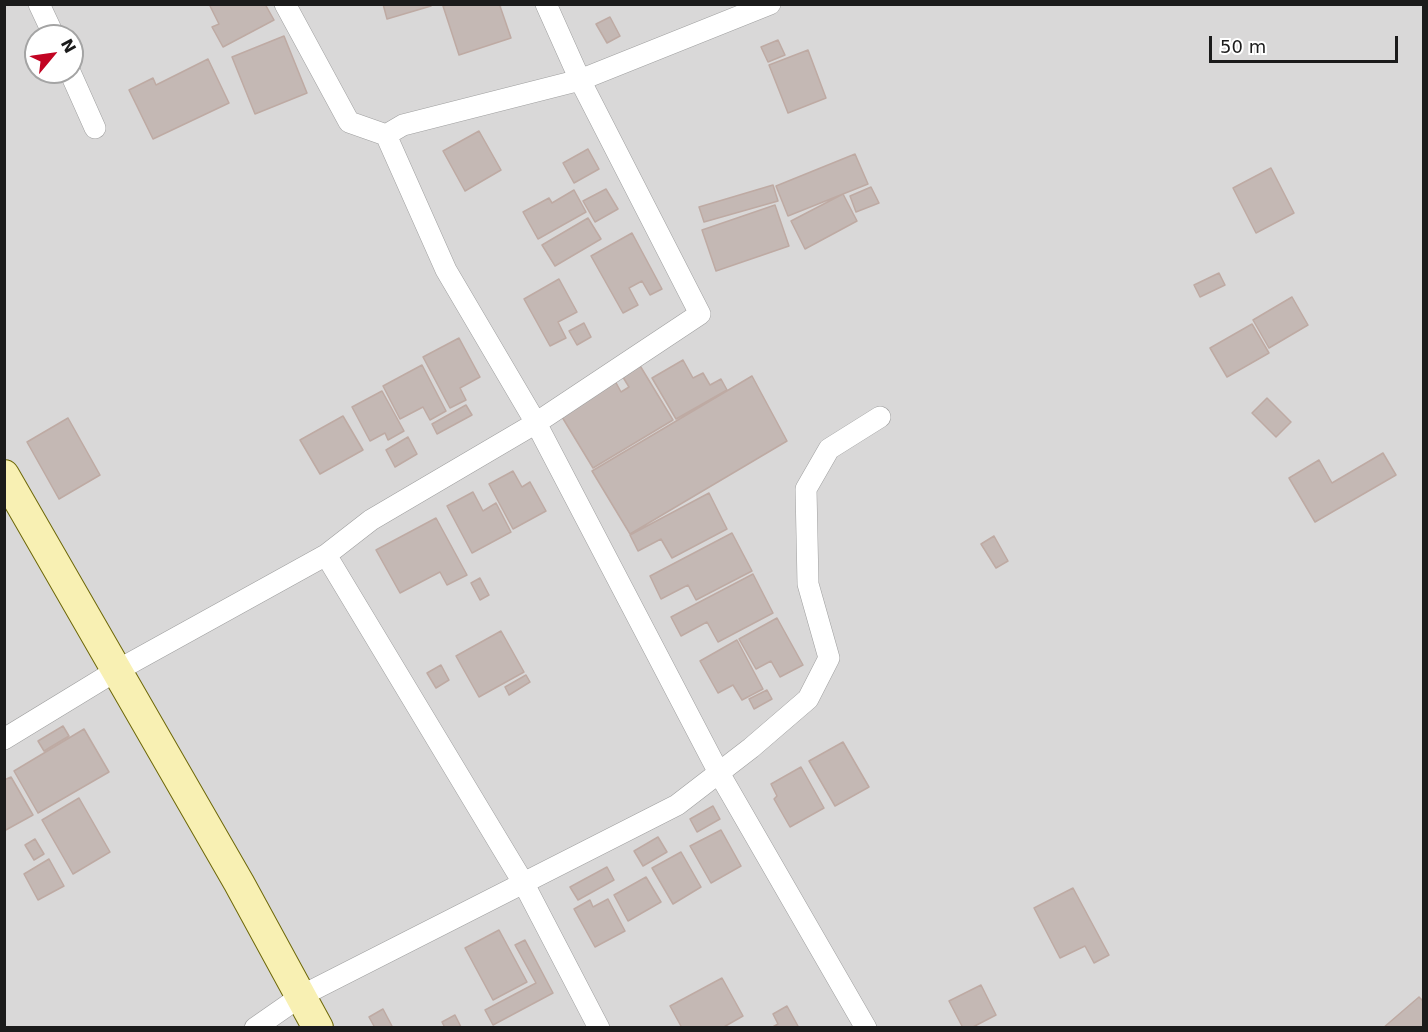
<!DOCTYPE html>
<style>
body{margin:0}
#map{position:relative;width:1428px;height:1032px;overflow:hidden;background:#ece6e0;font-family:"DejaVu Sans",sans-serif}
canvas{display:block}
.frame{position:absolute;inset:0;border:6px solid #1b1b1b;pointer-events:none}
.north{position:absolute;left:24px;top:24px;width:60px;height:60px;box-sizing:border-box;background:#fff;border:2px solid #a4a4a4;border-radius:50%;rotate:61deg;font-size:16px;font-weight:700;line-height:24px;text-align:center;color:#1b1b1b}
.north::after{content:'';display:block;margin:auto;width:21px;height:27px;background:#c20423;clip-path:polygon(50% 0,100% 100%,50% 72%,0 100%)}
.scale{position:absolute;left:1209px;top:36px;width:189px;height:27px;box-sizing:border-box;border:3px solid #1b1b1b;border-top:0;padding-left:8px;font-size:18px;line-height:21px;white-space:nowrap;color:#1b1b1b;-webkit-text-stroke:4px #fff;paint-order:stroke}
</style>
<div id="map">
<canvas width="1428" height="1032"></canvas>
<div class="frame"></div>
<div class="north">N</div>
<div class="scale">50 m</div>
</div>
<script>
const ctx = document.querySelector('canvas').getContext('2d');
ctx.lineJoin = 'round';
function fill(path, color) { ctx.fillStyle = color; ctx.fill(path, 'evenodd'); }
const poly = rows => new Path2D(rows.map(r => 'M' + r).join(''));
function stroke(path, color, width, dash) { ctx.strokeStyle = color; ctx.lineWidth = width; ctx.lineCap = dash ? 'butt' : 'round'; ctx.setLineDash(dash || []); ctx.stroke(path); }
const residential = poly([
 [5,5,1423,5,1423,1027,5,1027],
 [36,36,72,36,72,72,36,72]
]);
const building = poly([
 [209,4,265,4,274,20,223,47,212,27,219,24,209,4],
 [383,4,430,4,431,6,387,19,383,4],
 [449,4,504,4,500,6,511,38,459,55,443,6,449,4],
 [610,17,620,36,607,43,596,24,610,17],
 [284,36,307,93,255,114,232,57,284,36],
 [778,40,785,55,768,62,761,47,778,40],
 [808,50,826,98,788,113,769,65,808,50],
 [208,59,229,103,153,139,129,90,153,78,156,85,208,59],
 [479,131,501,170,465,191,443,151,479,131],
 [588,149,599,169,574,183,563,163,588,149],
 [855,154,868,184,788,216,776,186,855,154],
 [1271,168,1294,213,1256,233,1233,188,1271,168],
 [773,185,778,201,704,222,699,207,773,185],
 [871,187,879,203,856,212,850,196,871,187],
 [606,189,618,209,595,222,583,201,606,189],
 [574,190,586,212,538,239,523,212,549,198,552,203,574,190],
 [843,194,857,221,805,249,791,221,843,194],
 [775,205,789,246,716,271,702,230,775,205],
 [588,218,601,239,555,266,542,245,588,218],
 [632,233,662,289,650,295,642,281,629,288,638,305,623,313,591,256,632,233],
 [1219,273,1225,285,1200,297,1194,285,1219,273],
 [559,279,577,312,558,322,566,338,550,346,524,299,559,279],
 [1292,297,1308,325,1269,348,1253,320,1292,297],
 [584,323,591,337,577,345,569,331,584,323],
 [1252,324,1269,353,1227,377,1210,348,1252,324],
 [459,338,480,377,460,388,466,400,450,408,423,357,459,338],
 [683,360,693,378,703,373,710,385,721,379,727,390,676,419,652,378,683,360],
 [639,364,673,420,593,468,559,412,614,379,621,392,629,387,621,374,639,364],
 [422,365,446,411,430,420,423,407,400,419,383,386,422,365],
 [752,376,787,441,630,534,592,471,752,376],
 [382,391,404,431,388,440,385,433,370,441,352,407,382,391],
 [1267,398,1291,422,1276,437,1252,413,1267,398],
 [466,405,472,415,437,434,432,424,466,405],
 [343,416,363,450,320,474,300,440,343,416],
 [68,418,100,475,59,499,27,442,68,418],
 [408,437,417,454,395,467,386,450,408,437],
 [1383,453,1396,475,1315,522,1289,478,1319,460,1332,483,1383,453],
 [513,471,522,487,530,482,546,511,513,529,489,484,513,471],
 [473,492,483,511,496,503,511,532,472,553,447,506,473,492],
 [709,493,727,529,672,558,661,539,638,551,630,535,709,493],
 [436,518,467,575,447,585,440,572,400,593,376,550,436,518],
 [732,533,752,571,696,600,688,585,661,599,650,576,732,533],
 [994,536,1008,561,996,568,981,544,994,536],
 [753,574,773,613,718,642,707,622,681,636,671,617,753,574],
 [480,578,489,595,480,600,471,583,480,578],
 [777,618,803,665,780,677,771,661,756,669,739,639,777,618],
 [501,631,524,672,479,697,456,656,501,631],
 [737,640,763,689,742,700,733,685,718,693,700,661,737,640],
 [441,665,449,680,436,688,427,673,441,665],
 [526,675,530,682,509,695,505,687,526,675],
 [767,690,772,699,754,709,749,699,767,690],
 [63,726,69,736,44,751,38,741,63,726],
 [84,729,109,772,38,813,14,771,84,729],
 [843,742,869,787,835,806,809,761,843,742],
 [801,767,824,808,790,827,774,799,777,796,771,784,801,767],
 [11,777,33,815,4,831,4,780,11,777],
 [79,798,110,852,73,874,42,820,79,798],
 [713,806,720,819,697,832,690,819,713,806],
 [721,830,741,866,711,883,690,846,721,830],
 [658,837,667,852,643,866,634,851,658,837],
 [35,839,44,854,34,860,25,845,35,839],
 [681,852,701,887,673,904,652,868,681,852],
 [49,859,64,886,38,900,24,874,49,859],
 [607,867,614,880,578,900,570,887,607,867],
 [646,877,661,902,628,921,614,895,646,877],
 [1073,888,1109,955,1094,963,1085,946,1060,958,1034,908,1073,888],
 [608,899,625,931,595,947,574,909,590,900,593,907,608,899],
 [499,930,527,982,493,1000,465,948,499,930],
 [525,940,553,993,493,1025,485,1010,536,983,515,945,525,940],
 [722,978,743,1016,722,1028,682,1028,670,1006,722,978],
 [981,985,996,1015,971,1028,963,1028,949,1001,981,985],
 [1419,997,1424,1002,1424,1028,1383,1028,1419,997],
 [787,1006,799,1028,771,1028,778,1024,773,1014,787,1006],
 [383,1009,393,1028,375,1028,369,1017,383,1009],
 [455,1015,461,1027,445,1028,442,1022,455,1015]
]);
const street = poly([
 [39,4,54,36],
 [285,4,349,122,386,135,403,125,580,80,770,4],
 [70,72,95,128],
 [386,135,446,270,536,423,719,773,866,1028],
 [326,555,524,884,599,1028],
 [4,739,109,675,326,555,371,520,536,423,700,314,580,80,546,4],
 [255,1028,301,996,677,805,751,748,808,699,829,658,808,584,806,489,829,449,880,417]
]);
const secondary = poly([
 [4,475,239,883,318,1028]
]);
fill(residential, '#d9d8d8');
fill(building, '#c4b8b4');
stroke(building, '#beaaa3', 1.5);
stroke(street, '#9f9f9f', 22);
stroke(secondary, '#6d6707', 32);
stroke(street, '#fff', 21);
stroke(secondary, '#f8f0b3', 30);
</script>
